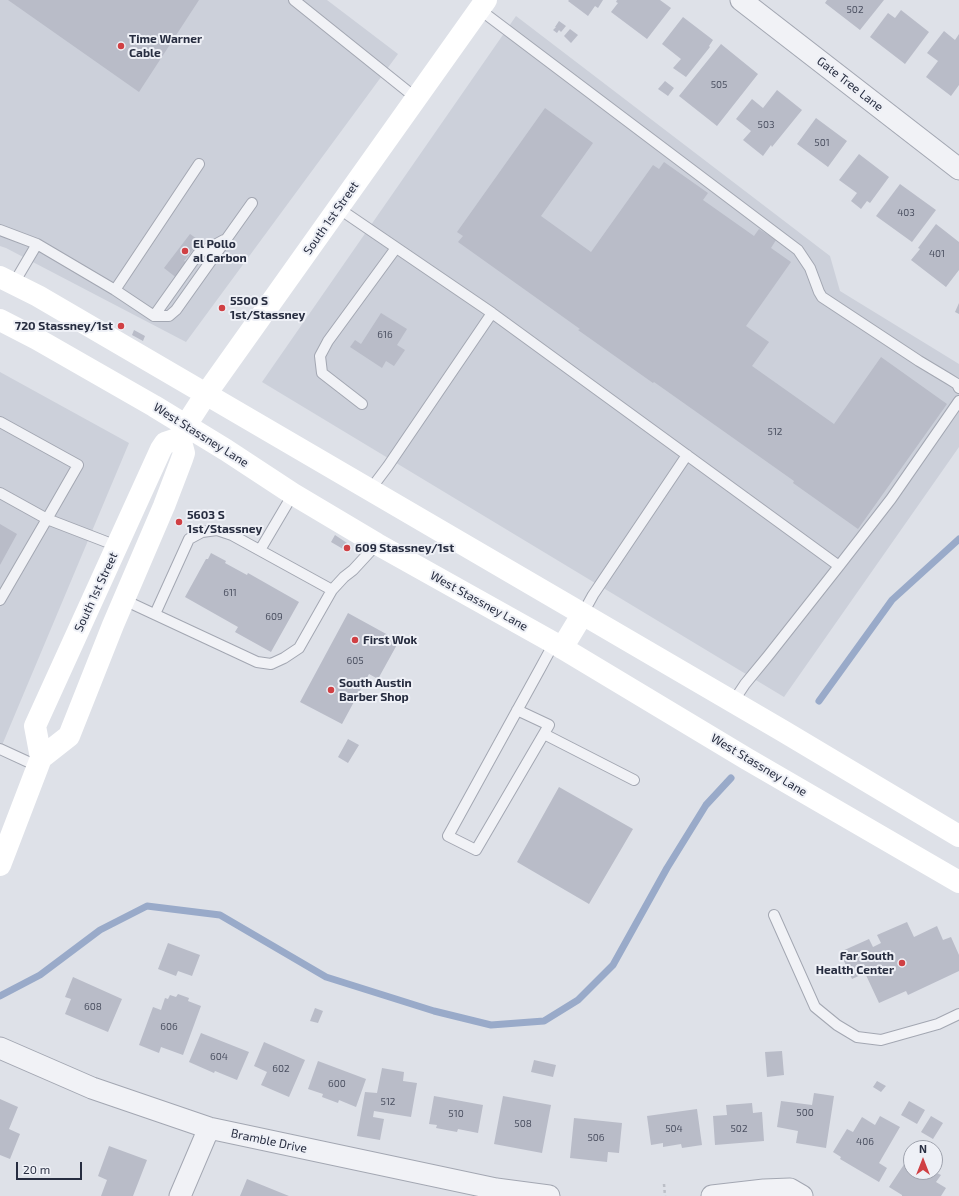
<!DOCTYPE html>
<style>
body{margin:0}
#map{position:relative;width:959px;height:1196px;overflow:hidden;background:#dee1e8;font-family:"Exo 2",sans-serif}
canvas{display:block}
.north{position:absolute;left:903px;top:1140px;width:40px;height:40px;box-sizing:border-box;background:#eef0f6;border:1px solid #9ea2ad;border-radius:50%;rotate:0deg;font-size:11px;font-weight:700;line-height:16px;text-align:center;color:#272d40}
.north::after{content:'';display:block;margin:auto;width:14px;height:18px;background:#d04044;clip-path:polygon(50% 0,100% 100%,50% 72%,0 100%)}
.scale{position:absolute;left:16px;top:1162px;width:66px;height:18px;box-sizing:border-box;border:2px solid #272d40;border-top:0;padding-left:5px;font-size:12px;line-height:14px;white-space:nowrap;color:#272d40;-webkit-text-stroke:3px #eef0f6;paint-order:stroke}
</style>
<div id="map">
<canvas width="959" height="1196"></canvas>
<div class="north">N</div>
<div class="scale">20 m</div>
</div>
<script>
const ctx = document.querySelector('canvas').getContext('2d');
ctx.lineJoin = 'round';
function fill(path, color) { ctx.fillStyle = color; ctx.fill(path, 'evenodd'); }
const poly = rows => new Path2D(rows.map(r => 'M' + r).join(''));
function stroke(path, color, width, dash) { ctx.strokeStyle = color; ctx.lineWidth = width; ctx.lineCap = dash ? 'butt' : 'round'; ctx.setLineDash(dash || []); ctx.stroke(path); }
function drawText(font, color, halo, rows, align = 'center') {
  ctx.font = font + ' "Exo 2",sans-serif'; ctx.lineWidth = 4; ctx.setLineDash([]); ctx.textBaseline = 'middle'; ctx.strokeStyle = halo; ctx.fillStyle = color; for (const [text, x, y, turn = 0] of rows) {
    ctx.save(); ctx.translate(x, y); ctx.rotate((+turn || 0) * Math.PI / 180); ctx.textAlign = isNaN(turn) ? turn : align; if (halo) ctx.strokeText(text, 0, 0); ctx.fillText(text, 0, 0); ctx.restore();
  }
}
const built = poly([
 [0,0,327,0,398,54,186,342,6,248,0,246],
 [516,16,830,256,840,291,959,364,959,447,784,697,262,382],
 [0,372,129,443,0,750]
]);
const stream = poly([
 [819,701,892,600,959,539],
 [0,996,40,975,100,930,147,906,220,915,326,977,434,1011,491,1025,544,1021,578,1000,613,965,667,868,706,805,731,778]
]);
const building = poly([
 [8,0,199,0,139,92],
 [569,0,603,0,598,8,595,6,588,16,568,1],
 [617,0,660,0,671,8,647,39,611,12,618,3,616,2],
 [827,0,884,0,860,30,825,3],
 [901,10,929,32,905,64,870,37,888,13,895,18],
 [683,17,713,40,709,46,710,47,686,77,673,68,681,59,662,44],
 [559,21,566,26,561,32,559,30,557,33,553,30,556,27,555,27],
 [570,29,578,35,571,43,564,36],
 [944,31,955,40,959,34,959,85,951,96,926,77,938,61,927,53],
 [721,44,758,74,717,126,679,96],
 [665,81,674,88,668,96,658,89],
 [777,90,802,110,772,147,771,145,763,156,743,140,751,131,736,119,752,99,763,108],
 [545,108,593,143,541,216,591,252,653,165,659,169,664,162,708,193,703,200,754,236,759,229,776,240,771,248,791,262,746,326,769,342,752,366,834,424,881,357,947,404,858,529,793,483,794,481,654,382,653,383,578,330,580,329,458,242,463,236,457,232],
 [816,118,847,141,828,167,797,144],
 [859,154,889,177,870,203,867,201,861,209,851,201,857,193,839,180],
 [900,184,936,210,912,242,876,216],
 [936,224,959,242,959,270,946,287,911,260,920,249,918,248],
 [190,234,200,241,184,261,189,264,178,279,164,268],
 [959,303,959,314,955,312],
 [381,313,407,329,397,345,405,350,394,366,386,361,382,368,350,347,355,340,361,344],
 [134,330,145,336,143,341,132,335],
 [0,524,17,534,0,565],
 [335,535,347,543,343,549,331,542],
 [211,553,226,561,225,563,247,575,248,573,299,602,271,652,235,632,238,627,185,597,206,559,208,559],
 [348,613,399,641,378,679,369,674,342,724,300,702],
 [348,739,359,745,348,763,338,757],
 [559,787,633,829,589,904,517,862],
 [907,922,914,937,937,926,943,940,951,937,959,955,959,971,908,995,906,991,879,1003,865,973,852,979,840,952,869,939,873,947,881,943,877,935],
 [168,943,200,955,192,976,178,971,176,976,158,969],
 [73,977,122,999,108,1032,65,1014,71,999,65,997],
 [178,994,189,998,188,1001,201,1006,183,1055,161,1047,159,1053,139,1045,153,1007,161,1010,165,998,168,999,170,995,176,997],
 [315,1008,323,1011,318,1023,310,1021],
 [201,1033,249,1052,237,1080,215,1071,214,1073,189,1062],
 [264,1042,305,1060,289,1097,261,1085,267,1072,254,1066],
 [782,1051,784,1075,767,1077,765,1052],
 [534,1060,556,1065,553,1077,531,1072],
 [318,1061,366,1079,356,1107,339,1100,338,1103,322,1097,323,1094,308,1089],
 [382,1068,404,1072,403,1081,417,1083,411,1117,374,1111,373,1117,384,1119,380,1140,357,1136,365,1092,377,1093],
 [877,1081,886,1086,881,1092,873,1087],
 [814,1093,834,1096,826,1148,796,1143,798,1131,777,1127,781,1101,812,1105],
 [434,1096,483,1105,478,1133,458,1129,457,1132,436,1128,437,1125,429,1124],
 [503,1096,551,1105,542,1153,494,1144],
 [0,1099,18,1107,9,1129,20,1134,10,1159,0,1155],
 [909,1101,925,1110,917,1124,901,1115],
 [752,1103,753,1113,762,1112,764,1141,715,1145,713,1116,727,1115,726,1105],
 [697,1109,702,1145,682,1148,681,1144,663,1147,663,1143,651,1145,647,1116],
 [880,1116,900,1127,879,1163,887,1168,879,1182,840,1159,841,1157,833,1152,847,1129,853,1132,862,1117,875,1125],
 [931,1116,943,1123,933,1139,921,1132],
 [574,1118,622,1123,619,1153,608,1152,607,1162,570,1158],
 [109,1146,147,1160,133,1196,101,1196,107,1180,98,1176],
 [905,1163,911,1166,911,1172,935,1172,941,1175,936,1182,946,1188,941,1196,902,1196,902,1195,889,1187],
 [247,1179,289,1196,240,1196]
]);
const path = poly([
 [664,1184,665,1196]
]);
const lane = poly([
 [294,0,416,98],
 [479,9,798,250,810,268,819,292,822,297,919,361,949,379,957,384,959,388],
 [338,208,492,313,839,566,768,656,745,684,733,702],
 [0,230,37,244,115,290,199,164],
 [14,283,37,244],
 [115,290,154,316,169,316,176,310,252,203],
 [154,316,198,254,224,240],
 [362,404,322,373,320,356,328,341,396,248],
 [0,422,78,465,47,519,117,546],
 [370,490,388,466,492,313],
 [0,493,47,519,0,600],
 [260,550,293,494],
 [839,566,891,499,959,401],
 [124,600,257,662,271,664,284,658,299,648,332,590,344,577,353,570,377,544],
 [155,614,189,539,202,532,217,530,232,535,332,590],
 [582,615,593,595,687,455],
 [517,710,549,725,476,850,448,836,541,667,554,643],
 [544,734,634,780],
 [0,749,37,766],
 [774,915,815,1007,837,1025,857,1037,881,1040,938,1024,959,1014]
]);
const street = poly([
 [741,0,959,169],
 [0,1048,92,1088,209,1128,496,1189,549,1196],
 [180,1196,209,1128],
 [712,1196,764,1190,790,1189,802,1196]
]);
const secondary = poly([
 [0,277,38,296,783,731,959,836],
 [0,320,37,339,154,406,226,450,293,494,377,544,554,643,747,759,959,882],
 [562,648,582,615],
 [41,758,35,726,161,449,165,443,180,438,186,425,206,394,486,0],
 [0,865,41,758,69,736,113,625,164,506,182,459,184,453,180,438]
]);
const markers = [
 [121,46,4,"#d04044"],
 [185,251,4,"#d04044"],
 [222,308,4,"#d04044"],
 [121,326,4,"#d04044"],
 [179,522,4,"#d04044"],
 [347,548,4,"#d04044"],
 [355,640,4,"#d04044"],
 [331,690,4,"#d04044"],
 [902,963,4,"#d04044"]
];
const numberNames = [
 ["502",855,10],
 ["505",719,85],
 ["503",766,125],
 ["501",822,143],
 ["403",906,213],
 ["401",937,254],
 ["616",385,335],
 ["512",775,432],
 ["611",230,593],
 ["609",274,617],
 ["605",355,661],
 ["608",93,1007],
 ["606",169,1027],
 ["604",219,1057],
 ["602",281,1069],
 ["600",337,1084],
 ["512",388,1102],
 ["500",805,1113],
 ["510",456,1114],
 ["508",523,1124],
 ["504",674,1129],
 ["502",739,1129],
 ["506",596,1138],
 ["406",865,1142]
];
const poiNames = [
 ["Time Warner",129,39],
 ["Cable",129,53],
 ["El Pollo",193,244],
 ["al Carbon",193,258],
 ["5500 S",230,301],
 ["1st/Stassney",230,315],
 ["720 Stassney/1st",113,326,"right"],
 ["5603 S",187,515],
 ["1st/Stassney",187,529],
 ["609 Stassney/1st",355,548],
 ["First Wok",363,640],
 ["South Austin",339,683],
 ["Barber Shop",339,697],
 ["Far South",894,956,"right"],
 ["Health Center",894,970,"right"]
];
const streetNames = [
 ["Gate Tree Lane",850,84,38],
 ["South 1st Street",331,218,-55],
 ["West Stassney Lane",201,435,32],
 ["South 1st Street",96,592,-65],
 ["West Stassney Lane",479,601,29],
 ["West Stassney Lane",759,765,31],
 ["Bramble Drive",269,1141,12]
];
fill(built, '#ccd0da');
stroke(stream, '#99aac9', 7);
fill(building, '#b9bcc8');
stroke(lane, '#a3a7b2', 12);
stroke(street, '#a3a7b2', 23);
stroke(path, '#bcbfc7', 2.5, [3, 3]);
stroke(lane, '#f1f2f6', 10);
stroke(street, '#f1f2f6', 21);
stroke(secondary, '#fff', 22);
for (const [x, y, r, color] of markers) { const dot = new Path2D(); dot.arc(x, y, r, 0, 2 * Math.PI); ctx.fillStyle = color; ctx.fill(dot); stroke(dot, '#eef0f6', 1.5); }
drawText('10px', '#4c5162', null, numberNames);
drawText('bold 12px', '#272d40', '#eef0f6', poiNames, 'left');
drawText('12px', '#272d40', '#eef0f6', streetNames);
</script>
